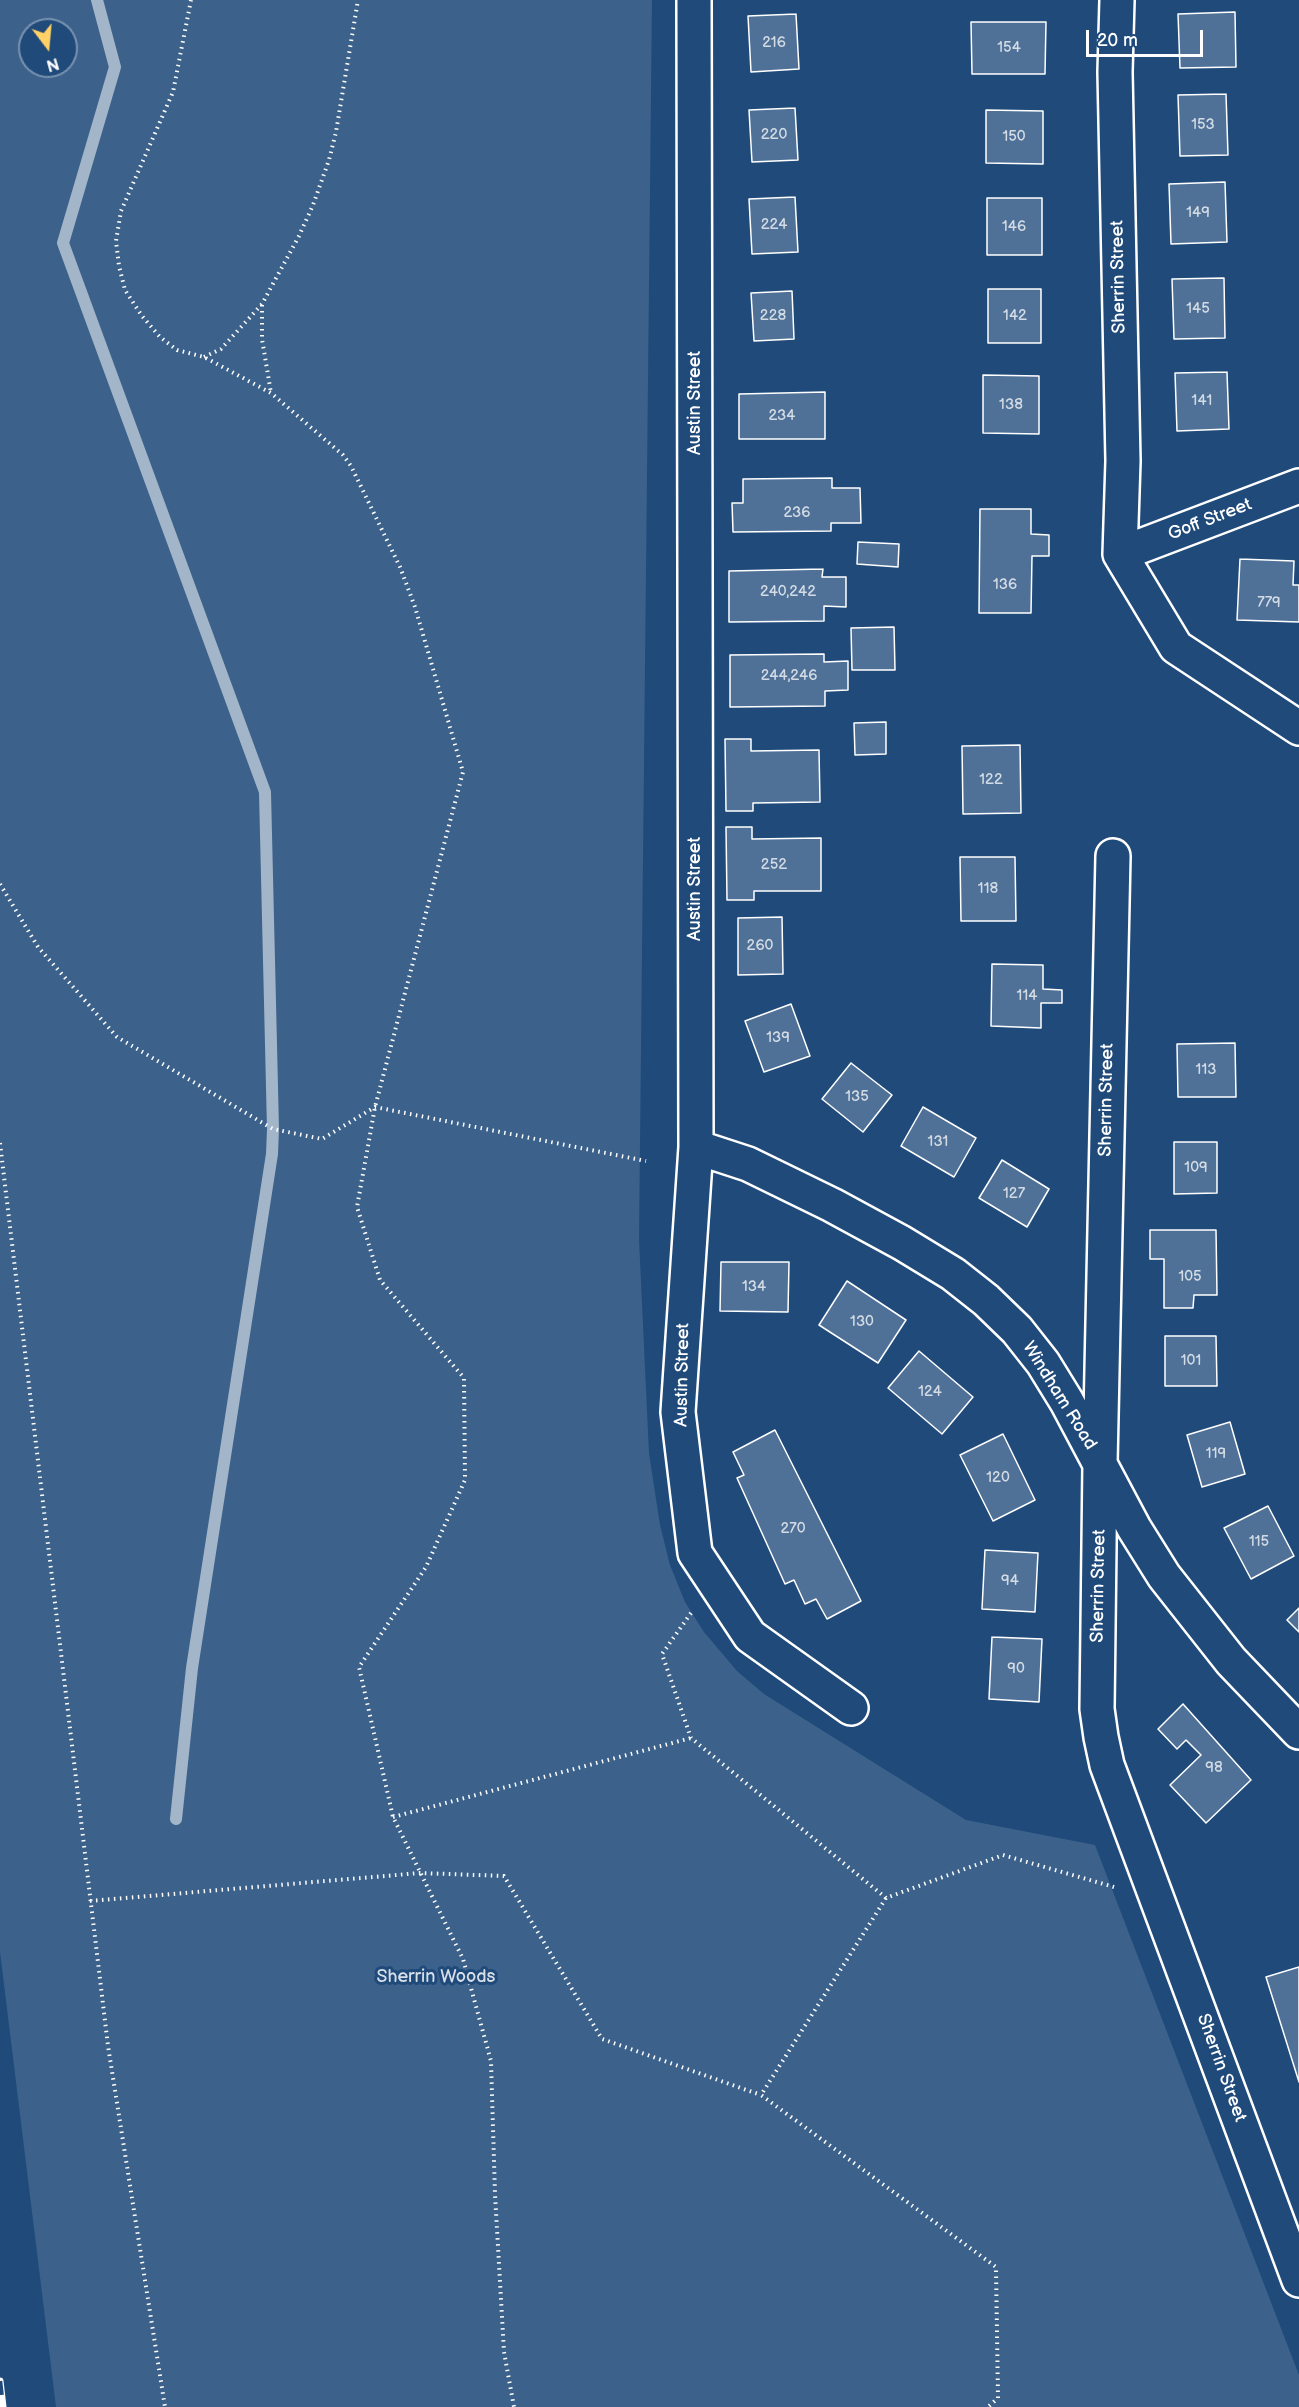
<!DOCTYPE html>
<style>
body{margin:0}
#map{position:relative;width:1299px;height:2407px;overflow:hidden;background:#1f4a7a;font-family:"Balsamiq Sans",sans-serif}
canvas{display:block}
.north{position:absolute;left:18px;top:18px;width:60px;height:60px;box-sizing:border-box;background:#1f4a7a;border:2px solid #7992af;border-radius:50%;rotate:164deg;font-size:16px;font-weight:700;line-height:24px;text-align:center;color:#fff}
.north::after{content:'';display:block;margin:auto;width:21px;height:27px;background:#ffd166;clip-path:polygon(50% 0,100% 100%,50% 72%,0 100%)}
.scale{position:absolute;left:1086px;top:30px;width:117px;height:27px;box-sizing:border-box;border:3px solid #fff;border-top:0;padding-left:8px;font-size:18px;line-height:21px;white-space:nowrap;color:#fff;-webkit-text-stroke:4px #1f4a7a;paint-order:stroke}
</style>
<div id="map">
<canvas width="1299" height="2407"></canvas>
<div class="north">N</div>
<div class="scale">20 m</div>
</div>
<script>
const ctx = document.querySelector('canvas').getContext('2d');
ctx.lineJoin = 'round';
function fill(path, color) { ctx.fillStyle = color; ctx.fill(path, 'evenodd'); }
const poly = rows => new Path2D(rows.map(r => 'M' + r).join(''));
function stroke(path, color, width, dash) { ctx.strokeStyle = color; ctx.lineWidth = width; ctx.lineCap = dash ? 'butt' : 'round'; ctx.setLineDash(dash || []); ctx.stroke(path); }
function drawText(font, color, halo, rows, align = 'center') {
  ctx.font = font + ' "Balsamiq Sans",sans-serif'; ctx.lineWidth = 6; ctx.setLineDash([]); ctx.textBaseline = 'middle'; ctx.strokeStyle = halo; ctx.fillStyle = color; for (const [text, x, y, turn = 0] of rows) {
    ctx.save(); ctx.translate(x, y); ctx.rotate((+turn || 0) * Math.PI / 180); ctx.textAlign = isNaN(turn) ? turn : align; if (halo) ctx.strokeText(text, 0, 0); ctx.fillText(text, 0, 0); ctx.restore();
  }
}
const green = poly([
 [0,0,652,0,639,1239,649,1453,660,1525,670,1565,685,1602,704,1632,737,1671,764,1694,966,1820,1095,1845,1299,2375,1299,2407,56,2407,0,1952],
 [30,30,66,30,66,66,30,66]
]);
const stream = poly([
 [97,0,115,67,63,243,265,792,273,1129,272,1154,192,1668,176,1819]
]);
const building = poly([
 [1235,12,1236,67,1180,68,1178,14,1235,12],
 [796,14,799,69,751,72,748,16,796,14],
 [971,22,1046,22,1045,74,972,74,971,22],
 [1226,94,1228,155,1180,156,1178,95,1226,94],
 [795,108,798,160,752,162,749,110,795,108],
 [986,110,1043,111,1043,164,986,163,986,110],
 [1225,182,1227,242,1171,244,1169,184,1225,182],
 [795,197,798,252,752,254,749,199,795,197],
 [987,198,1042,198,1042,255,987,255,987,198],
 [1224,278,1225,338,1174,339,1172,279,1224,278],
 [988,289,1041,289,1041,343,988,343,988,289],
 [792,291,794,339,754,341,751,293,792,291],
 [1227,372,1229,429,1177,431,1175,373,1227,372],
 [983,375,1039,376,1039,434,983,433,983,375],
 [825,392,825,439,739,439,739,394,825,392],
 [832,478,832,488,860,488,861,523,831,523,831,531,733,532,732,503,743,503,743,479,832,478],
 [980,509,1031,509,1031,534,1049,535,1049,556,1032,556,1031,613,979,613,980,509],
 [858,542,899,544,898,567,857,564,858,542],
 [1240,559,1294,561,1293,585,1299,585,1299,622,1237,620,1240,559],
 [823,569,822,577,846,577,846,607,824,606,824,621,729,622,729,571,823,569],
 [894,627,895,670,852,670,851,628,894,627],
 [824,654,824,662,848,661,848,690,825,691,825,706,730,707,730,655,824,654],
 [886,722,886,754,855,755,854,723,886,722],
 [725,739,751,739,751,751,819,750,820,802,753,803,753,811,726,811,725,739],
 [1020,745,1021,813,963,814,962,746,1020,745],
 [726,827,752,827,752,839,821,838,821,891,754,891,754,900,727,900,726,827],
 [960,857,1015,857,1016,921,961,921,960,857],
 [782,917,783,974,738,975,738,918,782,917],
 [992,964,1043,965,1043,989,1062,990,1062,1003,1041,1003,1041,1028,991,1026,992,964],
 [791,1004,810,1056,764,1072,745,1021,791,1004],
 [1235,1043,1236,1097,1178,1097,1177,1044,1235,1043],
 [851,1063,892,1095,863,1132,822,1099,851,1063],
 [923,1107,976,1138,954,1177,901,1146,923,1107],
 [1174,1142,1217,1142,1217,1193,1174,1194,1174,1142],
 [1002,1160,1049,1189,1027,1227,979,1198,1002,1160],
 [1150,1230,1216,1230,1217,1295,1194,1295,1193,1308,1164,1308,1164,1259,1150,1259,1150,1230],
 [721,1262,789,1262,788,1312,720,1311,721,1262],
 [847,1281,906,1320,878,1363,819,1325,847,1281],
 [1165,1336,1216,1336,1217,1386,1165,1386,1165,1336],
 [919,1351,973,1397,942,1434,888,1388,919,1351],
 [1230,1422,1245,1474,1202,1487,1187,1435,1230,1422],
 [775,1430,861,1601,827,1619,816,1599,805,1604,794,1580,785,1584,737,1478,744,1475,733,1452,775,1430],
 [1003,1434,1035,1500,993,1521,960,1455,1003,1434],
 [1268,1506,1294,1556,1251,1579,1224,1528,1268,1506],
 [985,1550,1038,1553,1035,1612,982,1609,985,1550],
 [1299,1608,1299,1632,1287,1620,1299,1608],
 [992,1637,1042,1639,1039,1702,989,1699,992,1637],
 [1183,1704,1251,1780,1206,1823,1170,1785,1201,1755,1186,1740,1177,1749,1158,1729,1183,1704],
 [1299,1967,1299,2082,1266,1977,1299,1967]
]);
const path = poly([
 [191,0,173,92,121,211,116,241,119,266,125,290,142,316,160,337,177,350,204,357,271,393,343,455,351,466,400,567,415,607,463,772,375,1107,357,1207,380,1280,464,1378,465,1480,426,1567,359,1667,393,1817,463,1959,491,2061,495,2194,504,2352,514,2407],
 [262,305,262,339,271,393],
 [204,357,221,349,262,304,299,236,313,205,329,160,336,132,358,0],
 [0,884,38,947,117,1037,273,1129,322,1139,375,1107,646,1161],
 [0,1143,108,2046,165,2407],
 [691,1613,662,1654,691,1738,886,1898,1003,1855,1114,1887],
 [393,1817,691,1738],
 [886,1898,761,2095,996,2267,998,2398,988,2407],
 [90,1901,420,1873,504,1876,602,2039,761,2095]
]);
const minor = poly([
 [694,0,696,1147,678,1412,695,1553,750,1636,851,1708],
 [1117,0,1115,72,1123,461,1120,554],
 [1120,554,1176,647,1299,728],
 [1120,554,1299,486],
 [1113,856,1100,1463,1097,1709,1101,1737,1107,1765,1299,2280],
 [696,1147,748,1164,832,1205,902,1243,953,1274,986,1300,1017,1330,1043,1363,1067,1402,1134,1528,1164,1576,1231,1661,1299,1732]
]);
const rail = poly([
 [0,2381,3,2407]
]);
const numberNames = [
 ["216",774,43],
 ["154",1009,48],
 ["153",1203,125],
 ["220",774,135],
 ["150",1014,137],
 ["149",1198,213],
 ["224",774,225],
 ["146",1014,227],
 ["145",1198,309],
 ["228",773,316],
 ["142",1015,316],
 ["141",1202,401],
 ["138",1011,405],
 ["234",782,416],
 ["236",797,513],
 ["136",1005,585],
 ["240,242",788,592],
 ["779",1269,603],
 ["244,246",789,676],
 ["122",991,780],
 ["252",774,865],
 ["118",988,889],
 ["260",760,946],
 ["114",1027,996],
 ["139",778,1038],
 ["113",1206,1070],
 ["135",857,1097],
 ["131",938,1142],
 ["109",1196,1168],
 ["127",1014,1194],
 ["105",1190,1277],
 ["134",754,1287],
 ["130",862,1322],
 ["101",1191,1361],
 ["124",930,1392],
 ["119",1216,1454],
 ["120",998,1478],
 ["270",793,1529],
 ["115",1259,1542],
 ["94",1010,1581],
 ["90",1016,1669],
 ["98",1214,1768]
];
const streetNames = [
 ["Sherrin Street",1119,277,-91],
 ["Austin Street",695,403,-90],
 ["Goff Street",1210,520,-21],
 ["Austin Street",695,889,-90],
 ["Sherrin Street",1107,1100,-89],
 ["Austin Street",683,1375,-89],
 ["Windham Road",1059,1396,58],
 ["Sherrin Street",1099,1586,-89],
 ["Sherrin Street",1221,2068,70]
];
const parkNames = [
 ["Sherrin Woods",436,1977]
];
fill(green, '#3c618b');
stroke(stream, '#a3b5c8', 12);
fill(building, '#507197');
stroke(building, '#fff', 1.5);
stroke(minor, '#fff', 38);
stroke(path, '#fff', 4, [1.5, 4.5]);
stroke(minor, '#1f4a7a', 33);
stroke(rail, '#fff', 7);
stroke(rail, '#1f4a7a', 4.5, [14]);
drawText('15px', '#d3dce5', null, numberNames);
drawText('18px', '#fff', '#1f4a7a', streetNames);
drawText('18px', '#d8dfe8', '#1f4a7a', parkNames);
</script>
